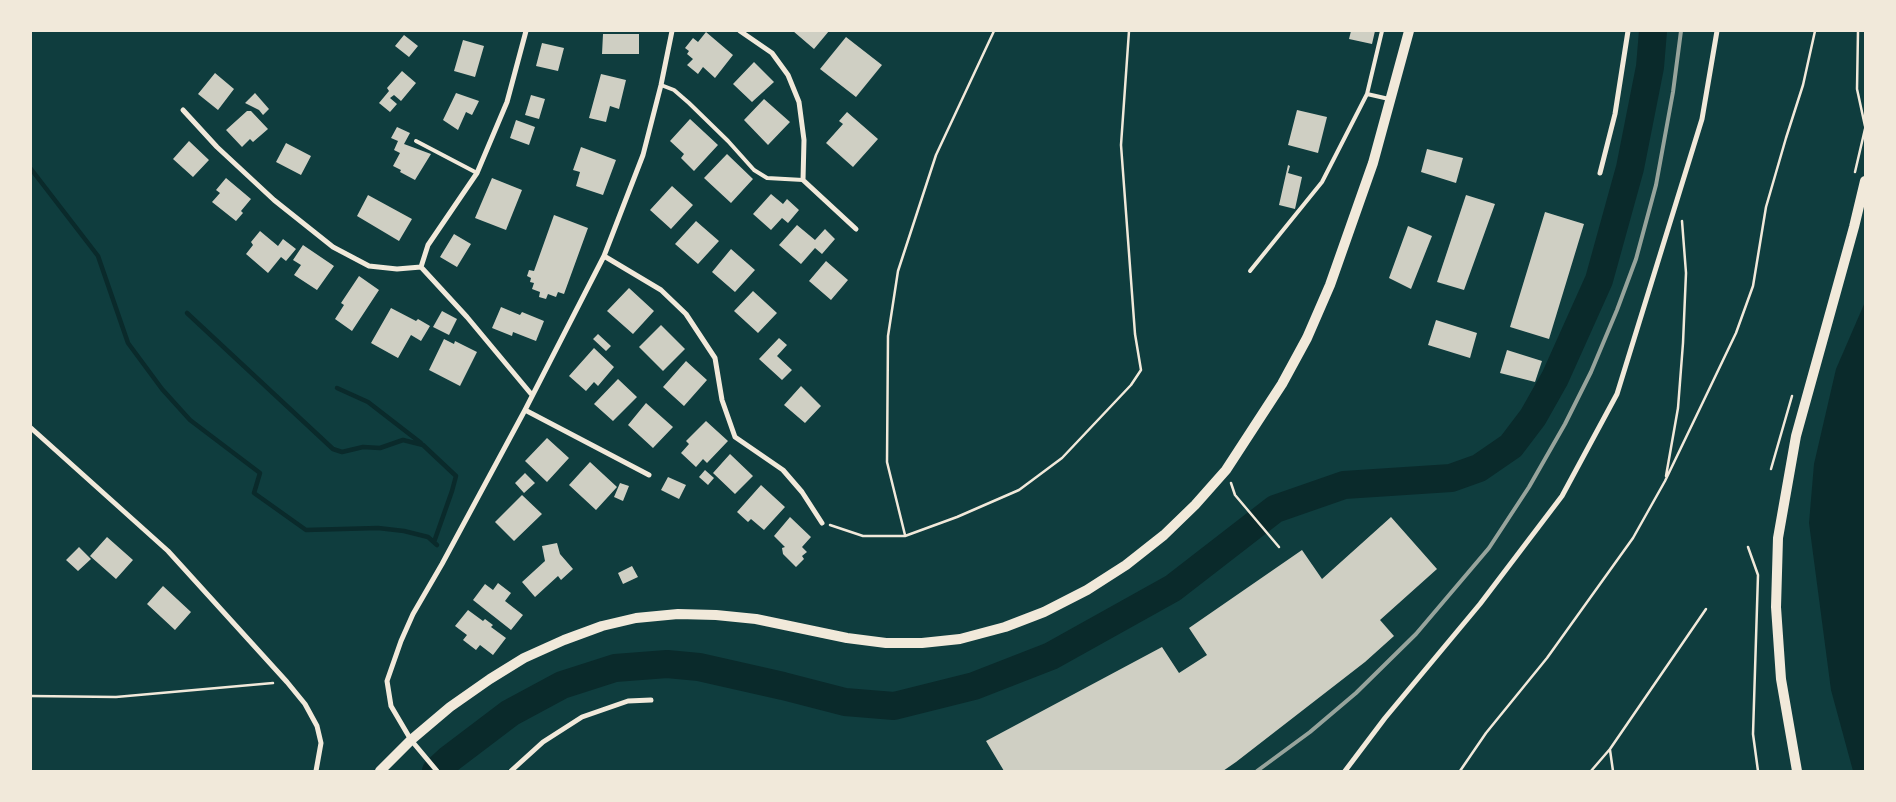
<!DOCTYPE html>
<style>
body{margin:0}
#map{position:relative;width:1896px;height:802px;overflow:hidden;background:#0f3d3e;font-family:"Alegreya Sans",sans-serif}
canvas{display:block}
.frame{position:absolute;inset:0;border:32px solid #f1e9da;pointer-events:none}
</style>
<div id="map">
<canvas width="1896" height="802"></canvas>
<div class="frame"></div>
</div>
<script>
const ctx = document.querySelector('canvas').getContext('2d');
ctx.lineJoin = 'round';
function fill(path, color) { ctx.fillStyle = color; ctx.fill(path, 'evenodd'); }
const poly = rows => new Path2D(rows.map(r => 'M' + r).join(''));
function stroke(path, color, width, dash) { ctx.strokeStyle = color; ctx.lineWidth = width; ctx.lineCap = dash ? 'butt' : 'round'; ctx.setLineDash(dash || []); ctx.stroke(path); }
const water = poly([
 [1865,302,1865,771,1853,771,1831,690,1809,523,1814,464,1836,369]
]);
const stream = poly([
 [31,169,98,256,128,343,162,389,190,420,260,473,254,493,306,530,378,528,404,531,428,537,437,545],
 [187,313,333,449,342,452,363,447,380,448,403,440,423,445,456,476,452,491,434,542],
 [337,388,368,402,421,443]
]);
const river = poly([
 [436,771,448,760,510,713,562,685,615,668,667,664,699,667,783,686,845,702,894,706,974,686,1051,656,1173,588,1275,509,1344,485,1451,478,1479,468,1511,446,1533,417,1555,378,1599,280,1630,168,1650,67,1653,31]
]);
const building = poly([
 [793,31,829,31,814,49],
 [1351,31,1375,31,1372,44,1349,39],
 [706,32,733,55,715,78,703,67,698,74,687,65,693,59,687,54,689,51,685,48,693,38,698,42],
 [603,34,639,34,639,54,602,54],
 [404,35,418,46,409,57,395,46],
 [846,37,882,65,856,97,820,69],
 [463,40,484,46,475,77,454,71],
 [542,43,564,48,558,71,536,66],
 [754,62,774,82,752,102,733,84],
 [402,71,416,83,401,101,394,95,390,98,397,104,390,112,379,103,389,91,387,88],
 [215,73,234,89,218,110,198,94],
 [601,74,626,80,619,109,610,106,606,122,589,118],
 [255,93,269,109,263,115,259,110,245,103],
 [456,93,479,101,472,115,466,112,458,130,443,120],
 [531,95,545,99,539,119,525,115],
 [764,99,790,122,768,145,744,120],
 [1297,110,1327,117,1318,153,1288,145],
 [247,111,251,111,268,129,253,142,250,139,242,147,226,130],
 [847,112,878,139,853,167,826,143,843,124,839,121],
 [690,119,718,145,694,171,681,158,684,154,670,141],
 [516,120,535,127,529,145,510,138],
 [397,127,410,133,404,144,431,154,415,180,400,172,401,170,393,166,400,153,394,150,398,141,391,138],
 [189,141,209,160,193,177,173,159],
 [286,143,311,156,301,175,276,162],
 [581,147,616,160,603,195,576,186,580,172,573,170],
 [1427,149,1463,158,1456,183,1421,172],
 [727,154,753,179,731,203,704,178],
 [1288,165,1290,166,1288,173,1302,177,1295,209,1279,205],
 [226,178,251,199,241,211,243,213,236,221,212,202,220,193,216,190],
 [492,178,522,190,506,230,475,218],
 [672,186,693,205,671,229,650,210],
 [771,194,783,204,787,199,799,210,788,223,782,218,771,230,753,214],
 [368,195,412,219,399,241,357,216],
 [1466,195,1495,204,1464,290,1437,282],
 [1545,212,1584,224,1549,339,1510,327],
 [554,215,588,228,564,294,558,292,556,297,548,294,546,299,539,297,540,292,532,289,534,283,530,282,531,278,527,276,529,270,534,271],
 [696,221,719,241,698,264,675,244],
 [797,225,815,240,825,229,835,239,822,254,815,248,801,264,779,245],
 [1408,226,1432,236,1411,289,1389,278],
 [260,231,278,246,283,239,296,249,286,261,281,257,268,273,246,254,253,245,251,242],
 [454,234,471,244,457,267,440,257],
 [303,245,334,266,317,290,294,275,301,265,293,260],
 [731,249,755,270,735,292,712,272],
 [826,261,848,280,831,300,809,281],
 [359,276,379,290,352,331,335,319,344,305,341,303],
 [629,288,654,311,633,334,607,311],
 [753,291,777,313,758,333,734,311],
 [501,307,520,315,522,312,544,321,536,341,513,332,512,336,492,328],
 [391,308,416,321,418,319,430,326,421,341,411,335,398,358,371,343],
 [442,311,457,319,449,335,433,327],
 [1436,320,1477,333,1470,358,1428,345],
 [661,325,685,349,663,371,639,347],
 [598,334,611,346,606,351,593,339],
 [779,338,787,345,777,356,792,370,782,380,759,359],
 [444,339,454,344,455,341,477,352,460,386,429,370],
 [594,348,614,367,598,386,594,382,586,391,569,376],
 [1507,350,1542,361,1535,382,1500,373],
 [686,361,707,380,684,406,663,387],
 [618,379,637,397,613,421,594,404],
 [801,386,821,406,805,423,784,405],
 [646,403,673,427,653,448,628,425],
 [706,421,728,441,707,463,703,459,696,467,681,453,689,444,686,441],
 [547,438,569,458,547,482,525,461],
 [730,454,753,476,735,494,713,473],
 [590,462,617,487,596,510,569,485],
 [705,470,714,478,708,485,699,477],
 [525,473,535,483,524,493,515,483],
 [668,477,686,485,679,499,661,490],
 [620,483,629,486,623,501,614,497],
 [761,485,785,507,764,530,751,519,748,522,737,512],
 [522,495,542,514,514,541,495,522],
 [790,517,811,537,802,547,807,552,802,556,804,559,796,567,783,554,782,548,785,547,774,536],
 [1391,517,1437,569,1380,620,1394,636,1365,662,1236,762,1223,771,1004,771,986,741,1162,647,1179,673,1207,655,1189,628,1302,550,1322,579],
 [107,537,133,560,116,579,90,556],
 [557,543,560,554,573,569,561,580,558,576,535,597,522,582,545,561,542,546],
 [79,547,91,559,78,571,66,560],
 [632,566,638,577,623,584,618,573],
 [498,583,511,593,505,601,523,615,511,630,473,600,485,584,493,590],
 [163,586,191,612,175,630,147,604],
 [468,610,483,621,485,619,493,625,491,627,506,638,493,655,480,645,476,650,463,640,467,635,455,626]
]);
const path = poly([
 [1858,31,1857,89,1865,126],
 [1855,172,1865,129],
 [1771,469,1792,396],
 [1666,476,1678,408,1683,343,1686,273,1682,221],
 [1231,483,1235,495,1279,547],
 [830,525,863,536,905,536,957,517,1019,490,1062,458,1131,385,1141,370,1135,334,1121,145,1129,31],
 [905,535,887,462,888,336,898,271,936,155,994,31],
 [1748,547,1758,575,1753,734,1758,771],
 [31,696,116,697,273,683],
 [1610,750,1613,771],
 [1460,771,1486,733,1547,658,1633,538,1665,481,1703,402,1736,333,1753,286,1766,207,1786,138,1803,85,1815,31],
 [1591,771,1610,749,1706,609]
]);
const service = poly([
 [661,85,674,90,689,103,728,141,754,170,767,178,803,180],
 [1367,94,1389,99],
 [416,141,477,173],
 [1250,271,1322,182,1367,94,1382,31]
]);
const minor = poly([
 [526,31,507,102,477,173,428,245,421,267,467,317,532,395],
 [740,31,772,53,788,75,799,102,804,140,803,180,856,229],
 [183,110,217,147,274,200,333,247,369,266,397,269,421,267],
 [1600,173,1615,114,1628,31],
 [604,256,661,290,686,314,715,358,722,400,735,437,783,470,802,492,822,523],
 [525,410,649,475],
 [31,428,168,551,287,682,305,704,317,726,321,743,316,771],
 [437,771,411,740,391,706,387,681,401,641,413,614,442,564,525,410,604,256,643,155,661,85,672,31],
 [511,771,543,742,582,717,628,701,651,700],
 [1345,771,1385,718,1480,604,1562,496,1617,394,1702,119,1717,31]
]);
const secondary = poly([
 [380,771,411,740,450,707,490,679,524,658,564,640,602,626,636,618,678,614,716,615,756,619,847,638,886,643,922,643,960,639,1005,627,1044,612,1087,590,1126,565,1164,535,1195,505,1226,470,1282,384,1307,338,1330,285,1373,163,1409,31],
 [1797,771,1781,679,1776,607,1778,538,1796,436,1854,227,1865,181]
]);
const rail = poly([
 [1257,771,1310,732,1356,693,1416,634,1489,548,1529,487,1565,424,1591,372,1617,310,1636,259,1656,185,1673,92,1681,31]
]);
fill(water, '#0a2a2b');
stroke(stream, '#0a2a2b', 4.5);
stroke(river, '#0a2a2b', 28);
fill(building, '#cfcfc3');
stroke(path, '#f1e9da', 2.5);
stroke(service, '#f1e9da', 4);
stroke(minor, '#f1e9da', 5);
stroke(secondary, '#f1e9da', 10);
stroke(rail, '#97a49c', 4);
</script>
